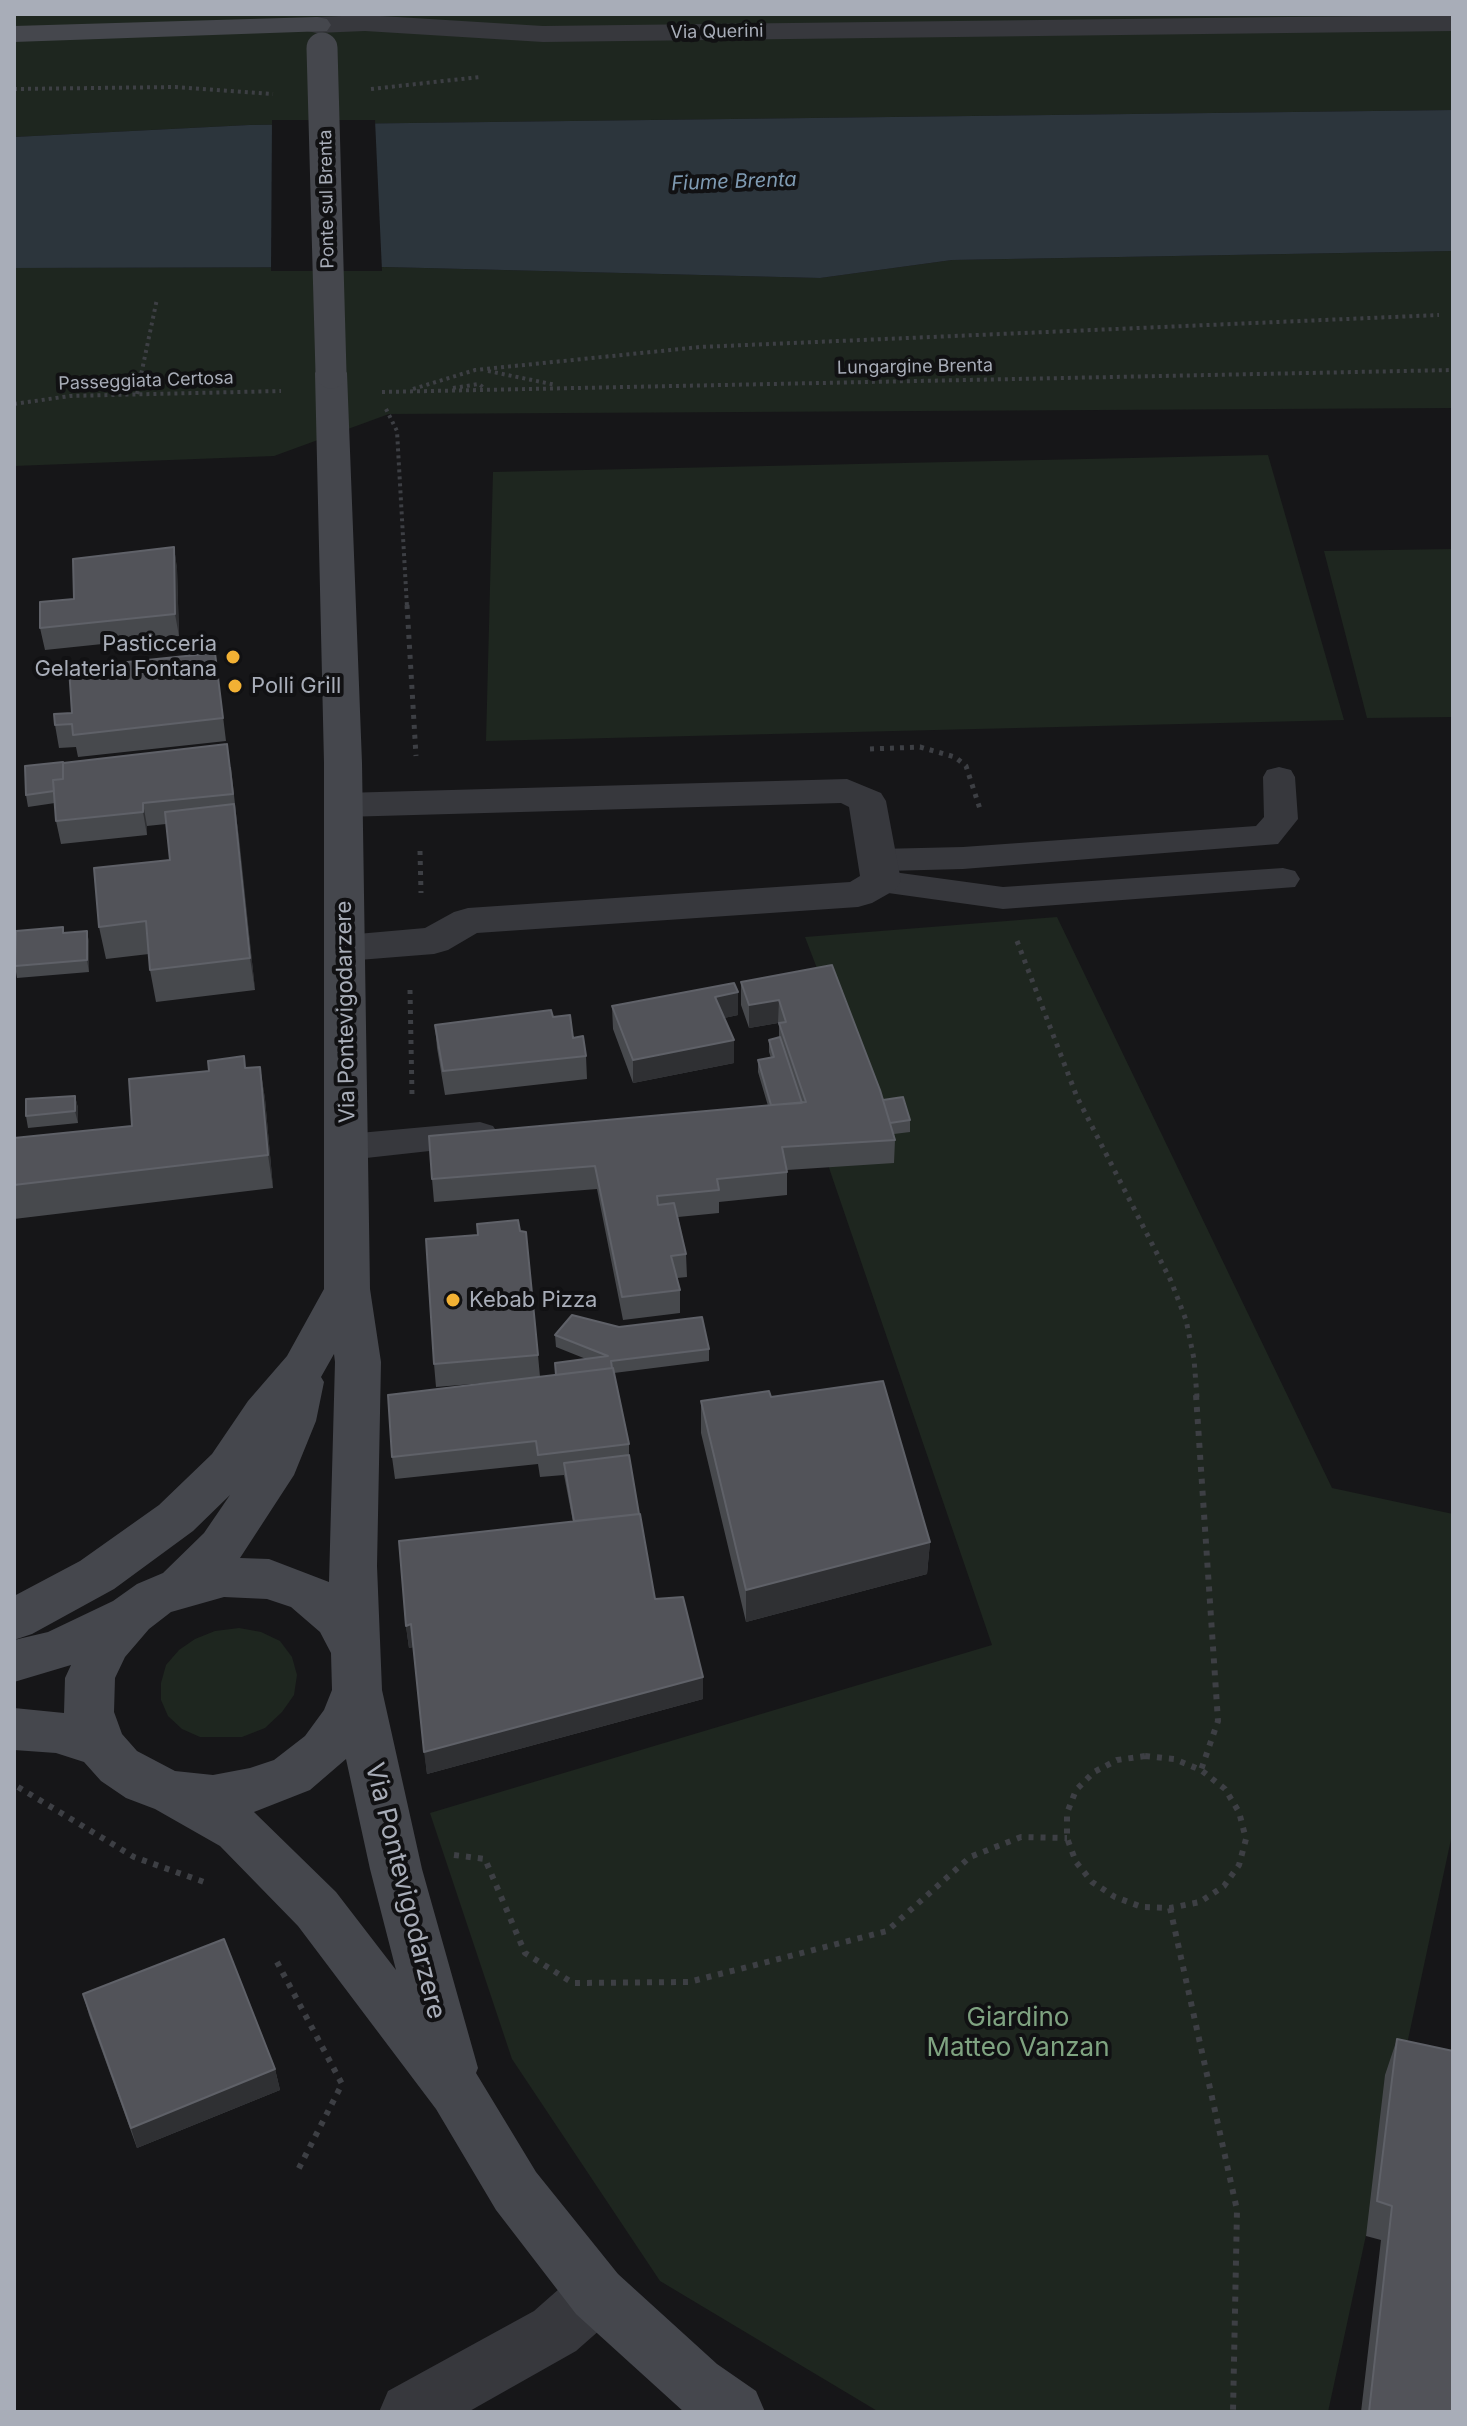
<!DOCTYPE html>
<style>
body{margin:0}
#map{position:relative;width:1467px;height:2426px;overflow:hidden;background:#161618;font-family:Inter,sans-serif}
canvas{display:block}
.frame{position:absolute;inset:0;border:16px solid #a8adb8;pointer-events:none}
</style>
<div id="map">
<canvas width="1467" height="2426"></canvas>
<div class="frame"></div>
</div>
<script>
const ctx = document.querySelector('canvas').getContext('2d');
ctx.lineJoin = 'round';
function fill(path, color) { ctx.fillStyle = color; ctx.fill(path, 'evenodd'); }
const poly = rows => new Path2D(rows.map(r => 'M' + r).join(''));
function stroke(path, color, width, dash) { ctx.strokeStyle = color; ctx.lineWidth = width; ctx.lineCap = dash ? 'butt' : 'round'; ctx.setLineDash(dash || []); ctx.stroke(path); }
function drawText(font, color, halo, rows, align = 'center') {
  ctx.font = font + ' Inter,sans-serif'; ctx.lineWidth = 8; ctx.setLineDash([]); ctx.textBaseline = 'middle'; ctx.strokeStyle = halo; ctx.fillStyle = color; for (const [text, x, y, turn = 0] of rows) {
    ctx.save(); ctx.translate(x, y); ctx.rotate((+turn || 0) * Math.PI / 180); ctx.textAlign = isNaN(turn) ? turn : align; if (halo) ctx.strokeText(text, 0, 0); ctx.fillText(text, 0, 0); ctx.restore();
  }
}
const green = poly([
 [14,14,1453,14,1453,110,249,125,14,137],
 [1453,251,1453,408,389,414,274,456,14,466,14,268,385,267,820,278,952,260],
 [1268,455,1344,720,486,741,493,472],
 [1453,549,1453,717,1367,718,1324,551],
 [1057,917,1332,1488,1453,1514,1453,1830,1328,2412,879,2412,660,2281,512,2059,430,1813,992,1645,825,1156,886,1149,805,937],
 [239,1628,261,1632,280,1641,292,1657,297,1675,294,1695,282,1712,265,1728,242,1737,200,1737,182,1729,168,1716,161,1700,161,1683,166,1665,179,1650,195,1639,215,1631]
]);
const water = poly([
 [1453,110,1453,251,952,260,820,278,385,267,14,268,14,137,249,125]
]);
const pier = poly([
 [272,120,375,120,382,271,271,271]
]);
const pathFar2 = poly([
 [14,89,175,87,273,94],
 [371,89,480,77],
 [488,371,556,385],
 [453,388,479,384,485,389],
 [413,389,475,370,700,347,1439,315],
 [382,392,1453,370],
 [137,394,157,299],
 [14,404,70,396,281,391],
 [386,409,397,431,407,607]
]);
const pathFar1 = poly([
 [407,605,416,756],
 [870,749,920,747,955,757,966,766,981,812],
 [420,851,421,893],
 [1017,941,1077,1097,1171,1281,1186,1320,1194,1359,1197,1397],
 [410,990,412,1096]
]);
const path = poly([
 [1196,1395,1218,1721,1201,1770],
 [1145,1756,1174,1759,1201,1770,1225,1789,1239,1812,1246,1839,1239,1865,1224,1886,1200,1902,1170,1908,1142,1907,1115,1897,1092,1882,1076,1862,1067,1838,1067,1813,1076,1790,1094,1772,1117,1760,1145,1756],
 [18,1787,134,1857,204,1882],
 [454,1855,485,1859,525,1953,573,1983,689,1982,887,1931,970,1857,1021,1837,1067,1838],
 [1170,1908,1237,2210,1233,2412],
 [277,1962,342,2084,297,2172]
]);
const lane = poly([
 [1279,767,1291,770,1295,777,1298,819,1278,844,963,869,886,871,1003,887,1283,868,1295,871,1300,879,1295,887,1003,909,881,892,869,889,864,881,869,873,878,871,866,868,861,860,866,852,878,849,963,847,1256,826,1264,817,1263,777,1267,770,1279,767],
 [480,1122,493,1126,499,1135,493,1144,348,1160,335,1156,329,1147,335,1138,348,1134,480,1122]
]);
const street = poly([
 [365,15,543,26,1453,15,1453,31,543,42,365,31,317,33,307,31,303,25,307,19,317,17,365,15],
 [847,779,881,793,886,801,901,881,895,890,872,903,858,907,477,933,448,950,434,954,346,961,332,957,326,948,332,939,346,935,425,928,454,912,468,908,850,882,860,876,849,807,841,803,343,817,329,814,324,805,329,796,343,793,847,779],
 [597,2266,618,2274,626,2294,618,2314,576,2351,468,2412,379,2412,388,2391,534,2311,576,2274,597,2266]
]);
const secondary = poly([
 [317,17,327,19,331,25,327,31,14,42,14,26,317,17],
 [331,363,342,366,347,373,362,763,370,1289,381,1362,377,1566,382,1690,422,1869,478,2068,476,2073,536,2172,618,2274,717,2364,756,2391,765,2412,684,2412,576,2314,496,2210,436,2109,298,1926,220,1846,155,1809,126,1798,101,1781,84,1762,56,1753,14,1750,14,1708,64,1713,65,1678,71,1665,14,1682,14,1640,48,1632,113,1601,137,1584,163,1573,204,1533,230,1495,193,1531,114,1589,32,1634,14,1640,14,1596,80,1561,159,1505,212,1454,248,1401,287,1356,324,1289,324,763,315,373,320,366,331,363],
 [334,1354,335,1362,329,1582,269,1559,240,1558,294,1475,316,1421,324,1382,321,1377,334,1354],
 [224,1597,267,1599,291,1607,320,1632,331,1653,332,1690,324,1710,305,1736,274,1760,250,1768,213,1775,175,1771,137,1751,122,1734,114,1712,115,1678,125,1657,149,1629,171,1612,224,1597],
 [346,1759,370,1869,396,1970,336,1892,254,1812,310,1790,346,1759]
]);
const secondaryBridge = poly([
 [322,48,331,373]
]);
const wall = poly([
 [174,547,177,569,179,636,45,650,40,628,74,599],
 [218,675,226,741,78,757,76,747,59,748,55,725,72,713],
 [64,763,231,767,255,990,156,1002,150,970,149,954,106,959,99,927,170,860,166,824,147,826,147,835,61,844,56,821,55,803,28,807,26,795],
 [63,927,64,933,87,931,89,943,89,972,17,978,15,966],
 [832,965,883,1100,910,1120,910,1132,894,1134,895,1140,894,1163,787,1170,787,1195,719,1202,719,1213,678,1217,686,1254,687,1277,677,1278,680,1290,680,1313,623,1320,597,1189,434,1202,432,1179,768,1106,758,1072,758,1060,771,1058,769,1052,769,1040,779,1037,779,1026,778,1023,749,1028,741,1005,741,982],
 [612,1006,738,1015,724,1018,734,1063,633,1083,613,1029],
 [553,1017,573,1038,586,1056,587,1079,445,1095,437,1048,435,1025],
 [260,1067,265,1099,273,1188,14,1219,14,1138,132,1126,245,1068],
 [75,1096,78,1108,78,1123,28,1128,26,1116],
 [555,1335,709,1349,709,1361,614,1373,629,1444,629,1455,639,1514,655,1599,703,1699,427,1774,413,1647,409,1648,406,1626,573,1522,564,1475,540,1477,538,1464,395,1479,392,1457,496,1382,436,1387,434,1364,538,1355,540,1377,555,1375,555,1363,586,1359,556,1347],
 [771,1397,930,1542,927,1574,746,1622,701,1433,701,1401],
 [83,1994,275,2069,280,2090,137,2148,89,2015],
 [1397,2039,1453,2412,1361,2412,1381,2240,1366,2236,1385,2075]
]);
const shadedWall = poly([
 [174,547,177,569,179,636,175,614],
 [14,726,16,734,16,752,14,744],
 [143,803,147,826,147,835,143,812],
 [234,804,239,836,255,990,250,958],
 [87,931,89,943,89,972,87,960],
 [738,992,738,1015,715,1020,715,997],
 [779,1000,778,1023,749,1028,749,1005],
 [734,1040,734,1063,633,1083,633,1060],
 [260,1067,265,1099,273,1188,268,1155],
 [75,1096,78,1108,78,1123,75,1111],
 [930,1542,927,1574,746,1622,746,1590],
 [411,1624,414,1647,409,1648,406,1626],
 [703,1677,703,1699,427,1774,424,1752],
 [275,2069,280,2090,137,2148,131,2128]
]);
const building = poly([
 [174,547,175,614,40,628,40,602,74,599,73,559,174,547],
 [215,653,223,718,73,735,72,724,55,725,54,714,72,713,69,668,215,653],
 [227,744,233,794,143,803,143,812,56,821,53,780,63,779,63,763,227,744],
 [63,762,63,779,53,780,54,791,26,795,25,766,63,762],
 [234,804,250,958,150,970,146,921,99,927,94,868,170,860,165,812,234,804],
 [63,927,63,933,87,931,87,960,15,966,16,931,63,927],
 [832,965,880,1090,895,1140,782,1147,787,1172,717,1179,719,1190,657,1196,658,1205,674,1203,686,1254,671,1256,680,1290,622,1297,595,1166,432,1179,429,1136,806,1102,779,1023,786,1022,779,1000,749,1005,741,982,832,965],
 [734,983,738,992,715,997,734,1040,633,1060,612,1006,734,983],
 [551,1010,553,1017,570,1015,573,1038,583,1036,586,1056,443,1071,435,1025,551,1010],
 [780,1037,802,1103,771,1105,758,1060,774,1057,769,1040,780,1037],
 [244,1056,245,1068,260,1067,268,1155,14,1185,14,1138,132,1126,129,1079,209,1071,208,1061,244,1056],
 [75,1096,75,1111,26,1116,26,1099,75,1096],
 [903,1097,910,1120,890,1123,883,1100,903,1097],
 [518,1220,520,1231,526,1232,538,1355,434,1364,426,1239,478,1235,477,1224,518,1220],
 [572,1315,619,1327,702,1317,709,1349,611,1361,612,1368,556,1375,555,1363,608,1356,555,1335,572,1315],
 [613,1368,629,1444,538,1455,536,1441,392,1457,388,1395,613,1368],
 [883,1381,930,1542,746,1590,701,1401,769,1391,771,1397,883,1381],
 [629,1455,639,1514,574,1521,564,1463,629,1455],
 [640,1514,655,1599,683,1597,703,1677,424,1752,411,1624,406,1626,399,1541,640,1514],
 [224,1939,275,2069,131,2128,83,1994,224,1939],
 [1397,2039,1453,2051,1453,2412,1369,2412,1392,2206,1377,2201,1397,2039]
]);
const markers = [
 [233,657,8,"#f2b134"],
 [235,686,8,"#f2b134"],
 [453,1300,8,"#f2b134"]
];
const farStreetnames = [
 ["Via Querini",717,32,-1],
 ["Ponte sul Brenta",327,199,-91],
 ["Lungargine Brenta",915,367,-1],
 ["Passeggiata Certosa",146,381,-2]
];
const farWaternames = [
 ["Fiume Brenta",734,182,-2]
];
const poiNames = [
 ["Pasticceria",217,644,"right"],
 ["Gelateria Fontana",217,669,"right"],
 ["Polli Grill",251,686],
 ["Kebab Pizza",469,1300]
];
const streetNames = [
 ["Via Pontevigodarzere",346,1012,-91]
];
const nearStreetnames = [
 ["Via Pontevigodarzere",405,1891,76]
];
const nearParknames = [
 ["Giardino",1018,2018],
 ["Matteo Vanzan",1018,2048]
];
fill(green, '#1e261f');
fill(water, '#2c353c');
fill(pier, '#161618');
stroke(pathFar2, '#3d3f44', 4, [3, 4]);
stroke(pathFar1, '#3d3f44', 5, [4, 6]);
stroke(path, '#3d3f44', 6, [5, 7]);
fill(lane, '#37383d');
fill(street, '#37383d');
fill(secondary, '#45474d');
stroke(secondaryBridge, '#45474d', 31);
fill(wall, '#47494d');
fill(shadedWall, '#2f3033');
fill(building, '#525359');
stroke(building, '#5f6168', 2);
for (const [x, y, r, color] of markers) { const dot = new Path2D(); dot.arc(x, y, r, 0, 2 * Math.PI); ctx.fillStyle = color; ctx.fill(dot); stroke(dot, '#111113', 3); }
drawText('18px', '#a8adb8', '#111113', farStreetnames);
drawText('italic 20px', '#7f9bb3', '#111113', farWaternames);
drawText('22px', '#a8adb8', '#111113', poiNames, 'left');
drawText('22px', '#a8adb8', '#111113', streetNames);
drawText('26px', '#a8adb8', '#111113', nearStreetnames);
drawText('26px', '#7fa381', '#111113', nearParknames);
</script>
